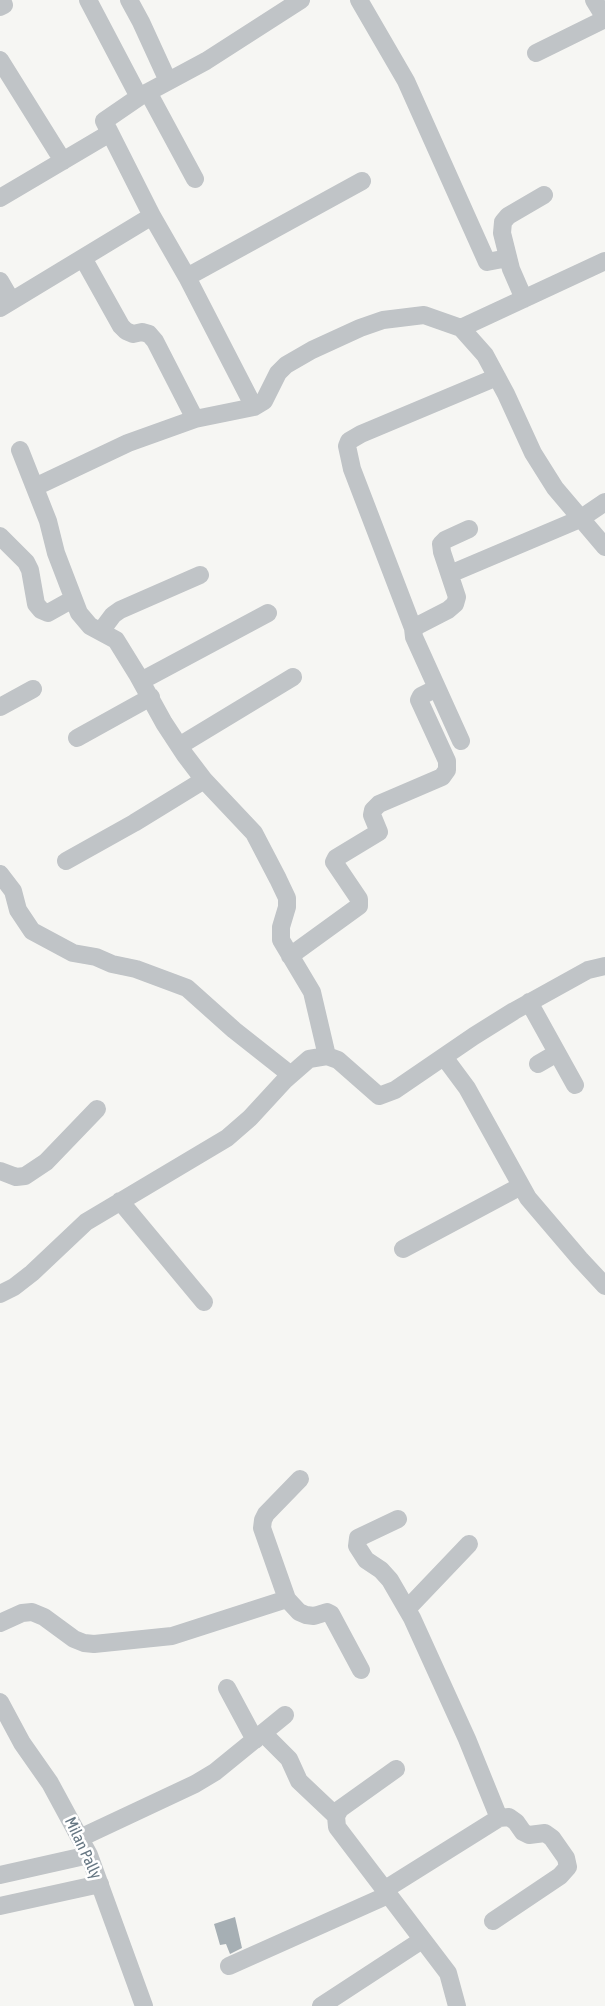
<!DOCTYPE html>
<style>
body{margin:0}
canvas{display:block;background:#f6f6f3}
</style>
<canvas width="605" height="2006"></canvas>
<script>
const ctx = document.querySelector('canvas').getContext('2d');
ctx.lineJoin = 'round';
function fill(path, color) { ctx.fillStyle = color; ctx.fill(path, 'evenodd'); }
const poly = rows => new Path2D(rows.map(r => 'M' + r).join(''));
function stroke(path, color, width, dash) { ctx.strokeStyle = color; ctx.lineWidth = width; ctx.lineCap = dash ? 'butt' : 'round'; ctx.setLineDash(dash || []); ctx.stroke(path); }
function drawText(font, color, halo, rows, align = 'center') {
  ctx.font = font + ' "Asap Condensed",sans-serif'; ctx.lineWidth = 5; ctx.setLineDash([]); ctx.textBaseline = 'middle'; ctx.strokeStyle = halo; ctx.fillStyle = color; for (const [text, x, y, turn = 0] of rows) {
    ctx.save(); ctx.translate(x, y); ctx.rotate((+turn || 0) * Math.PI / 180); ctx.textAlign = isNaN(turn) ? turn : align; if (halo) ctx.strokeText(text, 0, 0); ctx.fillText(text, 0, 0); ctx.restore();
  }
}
const building = poly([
 [235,1917,242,1948,230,1954,226,1944,220,1945,214,1924]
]);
const minor = poly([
 [88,0,139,97],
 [129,0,141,22,168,81],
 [359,0,406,81,487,262,508,258],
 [594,0,605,18],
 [0,7,4,5,2,0],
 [536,53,605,19],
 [0,60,63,161],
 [148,92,195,179],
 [0,198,110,133],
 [83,258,121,326,126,331,133,334,142,332,149,334,155,341,195,419],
 [187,277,362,181],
 [0,281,11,300],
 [524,299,511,269,502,233,503,222,508,216,544,195],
 [0,308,152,216],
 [461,328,485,355,506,394,533,453,555,488,605,547],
 [254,407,187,277,152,216,104,121,139,97,206,61,301,0],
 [20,450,48,521,56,553,79,613,90,626,116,640,137,674,164,723,185,755,204,780,254,833,278,879,287,898,287,907,281,927,281,940,312,992,327,1056],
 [35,487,128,443,195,419,254,407,264,401,278,373,286,365,312,350,360,328,383,320,424,315,461,328,605,261],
 [0,536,26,562,30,570,36,604,41,610,48,613,73,599],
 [450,574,580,519,605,502],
 [413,628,448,610,455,604,457,597,442,552,441,544,445,540,469,529],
 [101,631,113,615,120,610,200,575],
 [141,681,268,613],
 [0,707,33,689],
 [77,738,151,697],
 [461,741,414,637,413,628,352,469,347,446,349,441,361,434,497,377],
 [179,746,293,677],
 [66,861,134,823,204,780],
 [0,874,13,891,18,910,32,931,73,953,96,957,112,964,136,969,187,988,234,1030,291,1075],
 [290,956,359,906,359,899,334,862,336,858,379,832,372,815,373,810,379,804,442,777,447,770,447,761,419,700,421,696,437,688],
 [529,1002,575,1085],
 [444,1057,467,1088,528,1198,580,1259,605,1286],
 [538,1064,557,1053],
 [0,1171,16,1177,25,1176,46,1162,97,1109],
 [120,1201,204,1302],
 [403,1249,521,1186],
 [0,1294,14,1287,32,1273,86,1222,227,1138,250,1118,285,1080,309,1059,327,1056,338,1060,379,1096,395,1090,474,1036,514,1011,588,970,605,966],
 [398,1519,358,1538,357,1546,366,1560,381,1570,390,1580,412,1618,467,1739,499,1818],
 [287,1599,299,1612,306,1615,314,1616,327,1612,331,1614,361,1670],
 [407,1609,469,1544],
 [0,1623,22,1613,32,1612,44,1617,74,1639,84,1643,94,1644,172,1636,287,1599,262,1528,263,1520,266,1514,300,1479],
 [227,1688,255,1740],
 [0,1702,22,1743,50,1783,89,1855,144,2006],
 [263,1733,289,1759,299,1781,336,1816],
 [396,1769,340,1809,336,1816,337,1827,448,1973,457,2006],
 [80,1838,195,1784,215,1772,285,1715],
 [0,1875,89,1855],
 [384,1890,499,1818,509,1817,516,1822,523,1832,529,1835,545,1833,552,1838,566,1858,568,1867,560,1876,493,1921],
 [0,1906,100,1884],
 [229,1966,388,1895],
 [321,2006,422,1940]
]);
const streetNames = [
 ["Milan Pally",83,1848,65]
];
fill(building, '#a6afb4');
stroke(minor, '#c0c4c7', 18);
drawText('16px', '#667783', '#fff', streetNames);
</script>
